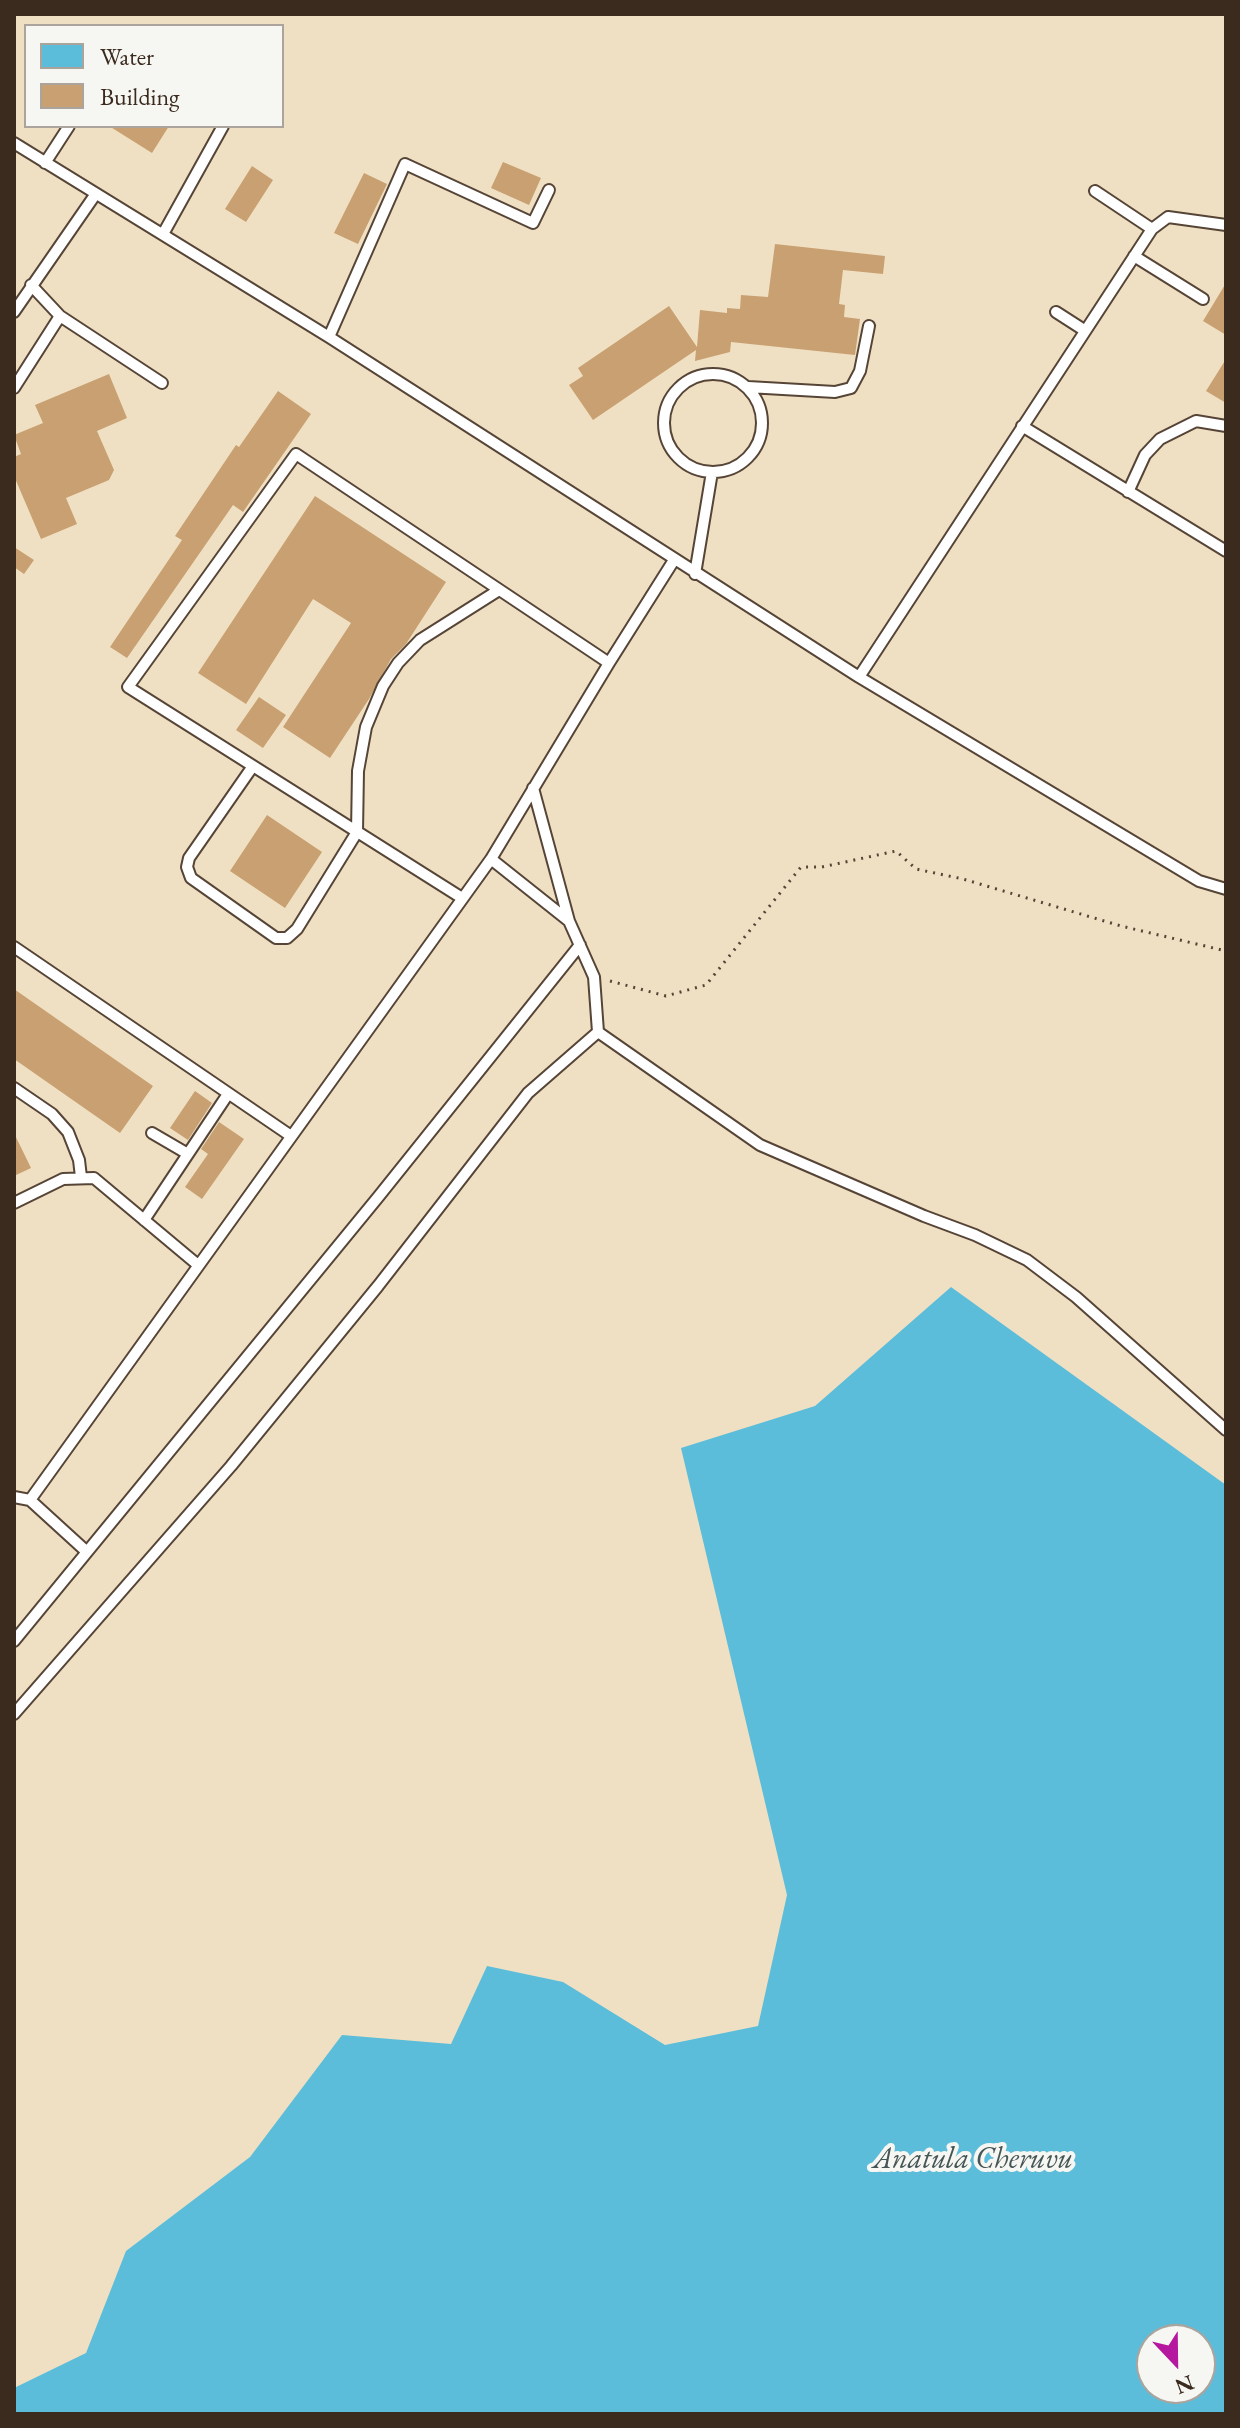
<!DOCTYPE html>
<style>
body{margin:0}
#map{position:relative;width:1240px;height:2428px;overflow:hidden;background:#f0e0c3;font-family:"EB Garamond",serif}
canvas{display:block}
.frame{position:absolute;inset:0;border:16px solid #3b2a1e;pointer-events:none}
.legend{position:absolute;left:24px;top:24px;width:260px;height:104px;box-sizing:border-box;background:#f6f6f2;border:2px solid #aba49d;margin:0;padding:10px 14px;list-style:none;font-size:24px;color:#3b2a1e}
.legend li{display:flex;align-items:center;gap:16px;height:40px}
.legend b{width:40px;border:2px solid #aba49d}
.north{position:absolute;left:1136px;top:2324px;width:80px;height:80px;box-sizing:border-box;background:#f6f6f2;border:2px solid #aba49d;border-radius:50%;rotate:158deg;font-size:22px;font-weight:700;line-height:32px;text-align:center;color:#3b2a1e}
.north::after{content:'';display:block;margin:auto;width:28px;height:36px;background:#b5179e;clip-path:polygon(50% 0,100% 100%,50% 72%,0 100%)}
</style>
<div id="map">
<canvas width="1240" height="2428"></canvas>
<div class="frame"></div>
<ul class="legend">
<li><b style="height:22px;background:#5bbdda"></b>Water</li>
<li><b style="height:22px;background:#c8a071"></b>Building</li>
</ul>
<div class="north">N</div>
</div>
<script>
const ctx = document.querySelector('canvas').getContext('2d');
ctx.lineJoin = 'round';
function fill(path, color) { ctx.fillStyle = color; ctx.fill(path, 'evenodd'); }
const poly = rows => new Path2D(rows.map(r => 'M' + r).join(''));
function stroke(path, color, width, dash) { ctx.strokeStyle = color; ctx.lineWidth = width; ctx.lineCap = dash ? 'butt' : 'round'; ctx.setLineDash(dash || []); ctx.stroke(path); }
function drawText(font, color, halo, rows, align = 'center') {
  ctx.font = font + ' "EB Garamond",serif'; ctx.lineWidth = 8; ctx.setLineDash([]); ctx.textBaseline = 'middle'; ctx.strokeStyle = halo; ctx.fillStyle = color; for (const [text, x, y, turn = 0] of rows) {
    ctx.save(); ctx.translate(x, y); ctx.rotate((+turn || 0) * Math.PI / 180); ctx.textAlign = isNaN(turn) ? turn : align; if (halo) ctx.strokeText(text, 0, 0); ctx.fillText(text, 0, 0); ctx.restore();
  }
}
const water = poly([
 [951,1287,1226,1485,1226,2414,14,2414,14,2388,86,2353,126,2251,250,2157,342,2035,451,2044,487,1966,563,1982,665,2045,758,2026,787,1895,681,1448,815,1406],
 [1152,2340,1200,2340,1200,2388,1152,2388]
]);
const building = poly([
 [109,126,169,126,152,153],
 [503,162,541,178,529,205,491,188],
 [252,166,273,180,246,222,225,209],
 [364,173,387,184,358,244,334,233],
 [775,244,885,256,883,274,843,270,839,304,845,305,844,317,860,319,855,355,731,342,730,352,695,361,696,350,593,420,569,385,583,376,578,368,669,306,697,347,700,310,727,313,727,308,740,309,741,295,768,297],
 [1226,283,1226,335,1203,321],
 [1226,359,1226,403,1206,391],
 [109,374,127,418,97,431,114,470,109,480,66,498,77,524,41,539,14,476,14,457,21,454,14,435,43,423,35,405],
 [278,391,311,414,243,512,233,505,127,658,110,647,182,540,175,536,236,445,239,447],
 [315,496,446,582,406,644,391,659,369,699,330,758,283,727,351,623,313,599,246,704,198,673],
 [14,547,34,560,24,574,14,567],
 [259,697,286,715,263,748,236,730],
 [267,815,322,852,285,908,230,871],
 [14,989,153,1086,120,1133,14,1059],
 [195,1091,212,1103,188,1140,170,1128],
 [219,1122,244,1139,202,1199,185,1187,208,1154,201,1149],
 [14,1133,31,1168,14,1176]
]);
const path = poly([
 [610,981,666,996,706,985,801,867,822,867,896,851,916,869,963,879,1121,926,1226,951]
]);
const lane = poly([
 [14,143,329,337,859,677,1199,881,1226,889],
 [45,163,69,126],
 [1152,229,1168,217,1226,225],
 [163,234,223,126],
 [1134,256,1203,299],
 [14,312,95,195],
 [1056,312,1084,330],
 [60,316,162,383],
 [329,337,405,164,533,223,549,190],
 '664 423a49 49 0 1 1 98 0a49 49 0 1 1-98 0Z',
 [748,387,835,392,851,388,860,371,869,326],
 [14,388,60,316,31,285],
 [1022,426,1226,551],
 [1128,492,1145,455,1160,439,1196,421,1226,426],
 [695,574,712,472],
 [859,677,1152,229,1095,191],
 [253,766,189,858,187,867,191,878,276,938,287,938,297,929,357,832,358,771,366,727,383,686,398,663,420,640,499,590],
 [533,788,569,921],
 [491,859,569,921,594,977,598,1032,760,1145,924,1216,975,1235,1027,1260,1076,1297,1226,1430],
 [462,898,128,687,296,454,609,663],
 [14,947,291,1136],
 [14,1088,52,1114,68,1132,79,1160,81,1177],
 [152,1133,188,1154],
 [14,1203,63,1179,94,1178,198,1265],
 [144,1220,228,1094],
 [14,1497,30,1500,87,1552],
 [30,1500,491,859,609,663,674,560],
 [14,1641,379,1196,580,945],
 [14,1714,231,1466,378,1286,528,1093,598,1032]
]);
const waterNames = [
 ["Anatula Cheruvu",973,2160]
];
fill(water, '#5bbdda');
fill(building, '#c8a071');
stroke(lane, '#564537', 14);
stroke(path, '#564537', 3, [2, 6]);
stroke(lane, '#fff', 10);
drawText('italic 30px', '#455656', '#f6f6f2', waterNames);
</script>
